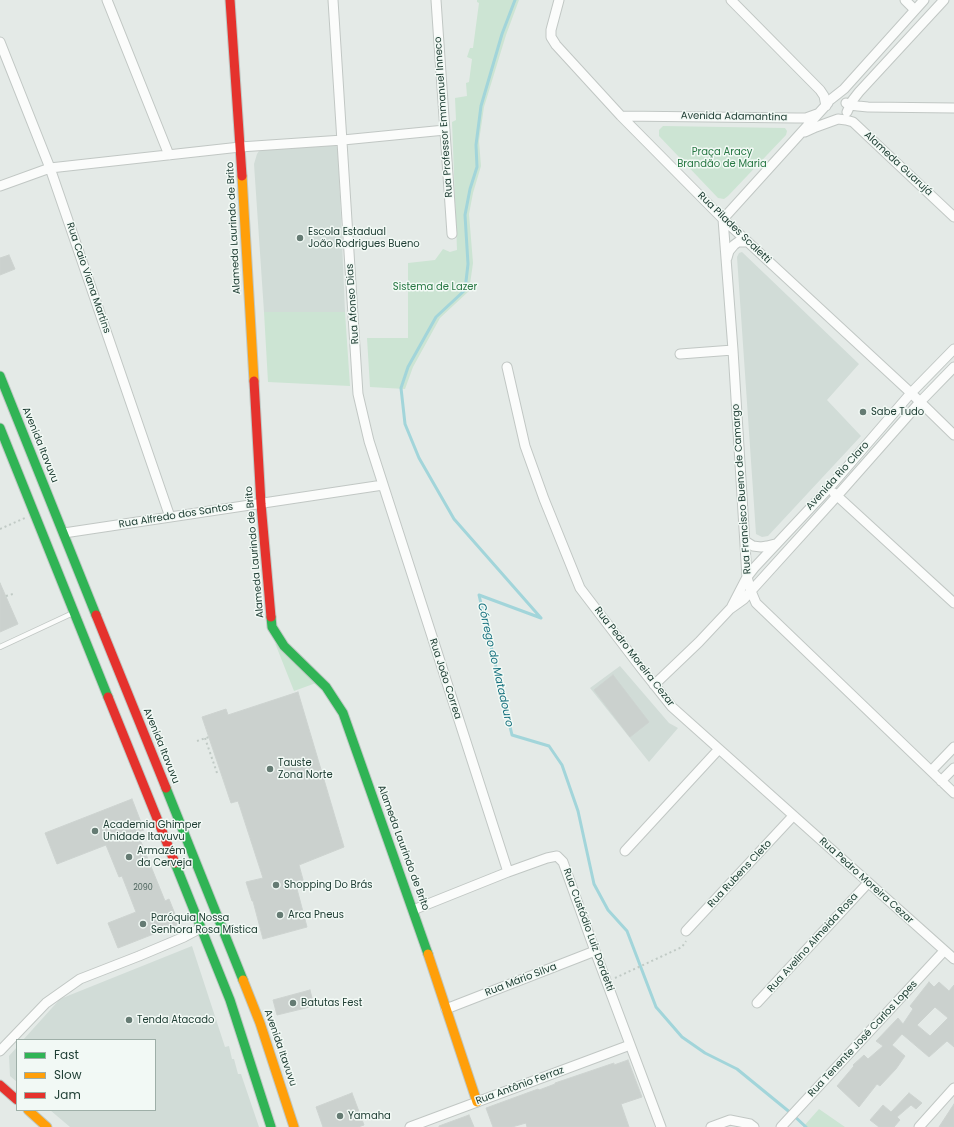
<!DOCTYPE html>
<meta charset="utf-8">
<style>
body{margin:0}
#map{position:relative;width:954px;height:1127px;overflow:hidden;background:#e4eae7;font-family:Poppins,sans-serif}
canvas{display:block}
.legend{position:absolute;left:16px;top:1039px;width:140px;height:72px;box-sizing:border-box;background:#f2f9f5;border:1px solid #9eafa8;margin:0;padding:5px 7px;list-style:none;font-size:12px;color:#203f35}
.legend li{display:flex;align-items:center;gap:8px;height:20px}
.legend b{width:20px;border:1px solid #9eafa8}
</style>
<div id="map">
<canvas width="954" height="1127"></canvas>
<ul class="legend">
<li><b style="height:5px;background:#30b455"></b>Fast</li>
<li><b style="height:5px;background:#ff9f0a"></b>Slow</li>
<li><b style="height:5px;background:#e5322d"></b>Jam</li>
</ul>
</div>
<script>
const ctx = document.querySelector('canvas').getContext('2d');
ctx.lineJoin = 'round';
function fill(path, color) { ctx.fillStyle = color; ctx.fill(path, 'evenodd'); }
const poly = rows => new Path2D(rows.map(r => 'M' + r).join(''));
function stroke(path, color, width, dash) { ctx.strokeStyle = color; ctx.lineWidth = width; ctx.lineCap = dash ? 'butt' : 'round'; ctx.setLineDash(dash || []); ctx.stroke(path); }
function drawText(font, color, halo, rows, align = 'center') {
  ctx.font = font + ' Poppins,sans-serif'; ctx.lineWidth = 3; ctx.setLineDash([]); ctx.textBaseline = 'middle'; ctx.strokeStyle = halo; ctx.fillStyle = color; for (const [text, x, y, turn = 0] of rows) {
    ctx.save(); ctx.translate(x, y); ctx.rotate((+turn || 0) * Math.PI / 180); ctx.textAlign = isNaN(turn) ? turn : align; if (halo) ctx.strokeText(text, 0, 0); ctx.fillText(text, 0, 0); ctx.restore();
  }
}
const built = poly([
 [336,145,338,149,345,312,264,312,254,164,257,154,261,148],
 [742,252,859,364,827,400,861,436,768,536,762,537,756,534,737,257,739,253],
 [620,666,669,723,678,728,649,762,590,688],
 [192,946,225,1047,229,1046,232,1059,234,1059,238,1074,241,1074,259,1127,70,1127,50,1110,155,1110,155,1040,23,1040,60,999],
 [17,1047,17,1082,10,1076,9,1056]
]);
const green = poly([
 [477,0,519,0,506,35,484,107,479,141,481,166,473,193,469,214,473,263,469,291,440,318,413,367,405,389,370,387,367,338,408,338,408,263,435,260,443,249,450,252,457,250,452,122,456,120,455,98,467,96,466,83,469,82,472,59,467,57,470,48,473,48,479,3,477,2],
 [663,126,785,128,787,131,786,135,728,196,724,199,718,198,659,136,659,130],
 [264,312,345,312,350,386,268,382],
 [275,643,316,683,294,691],
 [819,1109,845,1127,803,1127]
]);
const stream = poly([
 [515,0,502,34,481,106,476,145,477,167,470,189,465,215,468,264,465,290,436,317,408,367,401,388,405,424,419,458,454,519,541,618,479,595,512,735,549,746,562,765,578,811,594,884,608,910,627,931,656,1007,682,1037,705,1053,737,1069,792,1114,806,1127]
]);
const building = poly([
 [9,255,15,269,0,275,0,258,9,255],
 [0,583,18,624,0,632,0,583],
 [613,675,649,722,630,737,594,690,613,675],
 [298,692,344,847,299,865,305,887,297,889,307,927,263,939,253,901,252,901,246,882,263,878,238,801,231,803,202,717,226,709,228,715,298,692],
 [132,799,144,830,137,832,165,901,169,899,179,924,118,948,108,923,136,912,122,876,119,877,106,845,57,864,45,833,132,799],
 [929,982,934,987,939,982,949,991,954,985,954,1047,947,1041,929,1057,902,1034,892,1045,905,1056,896,1069,880,1086,877,1084,859,1107,837,1086,854,1066,853,1065,864,1055,868,1059,883,1046,876,1041,898,1018,903,1024,913,1009,910,1006,929,982],
 [935,1007,948,1018,930,1036,917,1025,935,1007],
 [310,990,314,1006,277,1015,273,1000,310,990],
 [628,1060,642,1097,621,1104,629,1127,527,1127,526,1123,512,1127,493,1127,486,1108,538,1089,539,1090,555,1084,555,1083,614,1063,614,1065,628,1060],
 [352,1093,364,1125,358,1127,323,1127,316,1107,352,1093],
 [909,1093,922,1103,916,1109,911,1105,897,1117,900,1120,894,1127,879,1127,870,1120,883,1105,891,1112,909,1093],
 [954,1104,954,1127,939,1127,954,1104],
 [469,1115,474,1127,439,1127,439,1126,469,1115]
]);
const path = poly([
 [0,529,25,518],
 [6,596,13,594],
 [205,738,217,773],
 [197,741,209,737],
 [615,978,682,947,686,941]
]);
const lane = poly([
 [0,647,73,613]
]);
const street = poly([
 [107,0,169,155],
 [333,0,358,394,369,441,508,872],
 [436,0,452,234],
 [559,0,551,30,551,37,556,45,621,116,723,219,911,393,954,435],
 [731,0,820,90,824,96,826,106],
 [905,0,915,10],
 [0,42,50,168,170,517],
 [830,100,844,89,924,0],
 [828,103,723,219,733,350,747,577,751,591,756,603,954,793],
 [846,103,850,105,858,106,868,107,954,108],
 [847,112,852,101,859,92,944,0],
 [621,116,796,118,806,118,817,114],
 [805,132,816,127,838,119,846,120,853,122,954,217],
 [0,186,50,168,240,147,343,140,445,130],
 [727,258,729,251,734,245,738,242,747,242],
 [680,354,733,350],
 [507,367,525,446,544,499,580,588,641,668,672,707,954,959],
 [834,493,954,603],
 [64,533,383,485],
 [745,541,753,546,761,547,767,546,775,544],
 [732,606,747,577,754,568,829,488,911,393,954,349],
 [654,685,699,642,730,609,744,599,751,591,837,496,920,402,954,367],
 [931,771,954,747],
 [941,781,954,768],
 [625,851,719,749],
 [413,910,508,872,547,858,557,856,563,862,595,951,661,1127],
 [686,931,793,816],
 [757,1003,868,883],
 [446,1009,595,951],
 [0,1051,46,1003,80,979,139,956,184,937,201,928],
 [410,1127,630,1045],
 [711,1127,730,1120,750,1124,754,1127],
 [781,1127,944,951],
 [919,1127,954,1088]
]);
const fast = poly([
 [0,376,96,615],
 [0,428,108,697],
 [271,617,272,627,284,646,326,687,343,713,428,954],
 [166,788,243,980],
 [175,863,230,1000,271,1127]
]);
const slow = poly([
 [242,176,254,381],
 [428,954,477,1102],
 [243,980,260,1023,294,1127],
 [28,1110,47,1127]
]);
const jam = poly([
 [230,0,242,176],
 [254,381,261,504,271,617],
 [96,615,166,788],
 [108,697,175,863],
 [0,1085,17,1100]
]);
const markers = [
 [300,238,4,"#657b73"],
 [863,412,4,"#657b73"],
 [270,769,4,"#657b73"],
 [95,831,4,"#657b73"],
 [129,857,4,"#657b73"],
 [276,885,4,"#657b73"],
 [280,915,4,"#657b73"],
 [143,924,4,"#657b73"],
 [293,1003,4,"#657b73"],
 [129,1020,4,"#657b73"],
 [340,1116,4,"#657b73"]
];
const numberNames = [
 ["2090",143,888]
];
const streetNames = [
 ["Rua Professor Emmanuel Inneco",444,117,-94],
 ["Avenida Adamantina",734,117,1],
 ["Alameda Guarujá",898,164,43],
 ["Alameda Laurindo de Brito",234,228,-93],
 ["Rua Pilades Scaletti",734,228,44],
 ["Rua Caio Viana Martins",88,278,71],
 ["Rua Afonso Dias",353,304,-94],
 ["Avenida Itavuvu",40,445,68],
 ["Avenida Rio Claro",838,476,-48],
 ["Rua Francisco Bueno de Camargo",742,489,-94],
 ["Rua Alfredo dos Santos",176,516,-9],
 ["Alameda Laurindo de Brito",255,552,-95],
 ["Rua Pedro Moreira Cezar",634,657,52],
 ["Rua João Correa",445,679,72],
 ["Avenida Itavuvu",161,746,68],
 ["Alameda Laurindo de Brito",403,848,70],
 ["Rua Rubens Cleto",740,874,-47],
 ["Rua Pedro Moreira Cezar",866,881,42],
 ["Rua Custódio Luiz Dordetti",588,930,70],
 ["Rua Avelino Almeida Rosa",813,943,-48],
 ["Rua Mário Silva",521,980,-21],
 ["Rua Tenente José Carlos Lopes",863,1039,-47],
 ["Avenida Itavuvu",280,1048,71],
 ["Rua Antônio Ferraz",520,1086,-20]
];
const parkNames = [
 ["Praça Aracy",722,152],
 ["Brandão de Maria",722,164],
 ["Sistema de Lazer",435,287]
];
const poiNames = [
 ["Escola Estadual",308,232],
 ["João Rodrigues Bueno",308,244],
 ["Sabe Tudo",871,412],
 ["Tauste",278,763],
 ["Zona Norte",278,775],
 ["Academia Ghimper",103,825],
 ["Unidade Itavuvu",103,837],
 ["Armazém",137,851],
 ["da Cerveja",137,863],
 ["Shopping Do Brás",284,885],
 ["Arca Pneus",288,915],
 ["Paróquia Nossa",151,918],
 ["Senhora Rosa Mística",151,930],
 ["Batutas Fest",301,1003],
 ["Tenda Atacado",137,1020],
 ["Yamaha",348,1116]
];
const waterNames = [
 ["Córrego do Matadouro",495,665,77]
];
fill(built, '#d1dcd7');
fill(green, '#cce4d3');
stroke(stream, '#a2d5da', 3);
fill(building, '#cbd1ce');
stroke(building, '#cdd3d0', 1);
stroke(lane, '#c1c7c4', 6);
stroke(street, '#c1c7c4', 11);
stroke(fast, '#bfc8c4', 11);
stroke(slow, '#bfc8c4', 11);
stroke(jam, '#bfc8c4', 11);
stroke(path, '#c0cac5', 2, [2, 3]);
stroke(lane, '#fbfcfb', 4.5);
stroke(street, '#fbfcfb', 9);
stroke(fast, '#30b455', 9);
stroke(slow, '#ff9f0a', 9);
stroke(jam, '#e5322d', 9);
for (const [x, y, r, color] of markers) { const dot = new Path2D(); dot.arc(x, y, r, 0, 2 * Math.PI); ctx.fillStyle = color; ctx.fill(dot); stroke(dot, '#f2f9f5', 1.5); }
drawText('8px', '#4c645c', null, numberNames);
drawText('10px', '#203f35', '#f2f9f5', streetNames);
drawText('10px', '#287844', '#f2f9f5', parkNames);
drawText('10px', '#203f35', '#f2f9f5', poiNames, 'left');
drawText('italic 11px', '#17717e', '#f2f9f5', waterNames);
</script>
